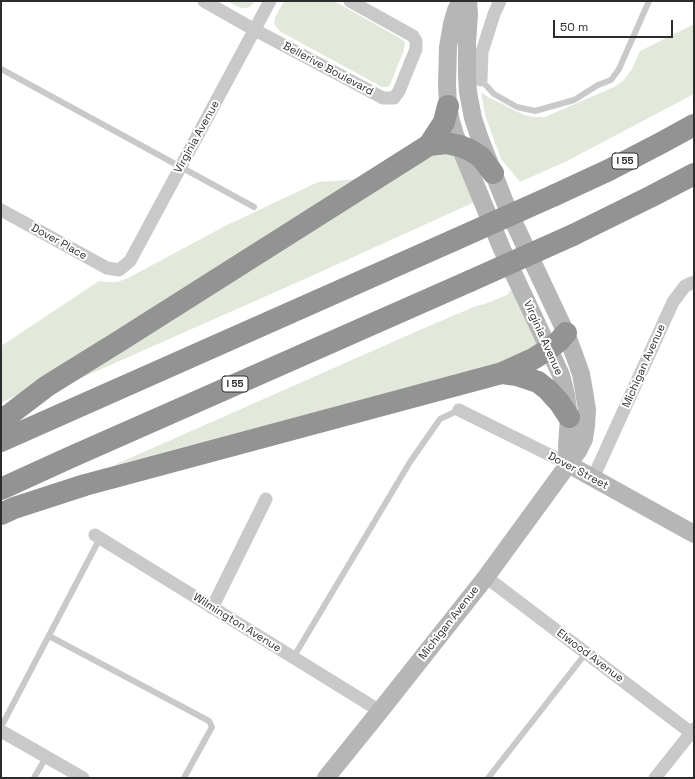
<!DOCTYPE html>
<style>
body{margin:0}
#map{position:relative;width:695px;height:779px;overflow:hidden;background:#fff;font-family:"Space Grotesk",sans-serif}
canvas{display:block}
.frame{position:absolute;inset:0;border:2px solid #2c2c2c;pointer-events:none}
.scale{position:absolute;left:553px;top:20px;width:120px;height:18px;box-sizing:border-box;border:2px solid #2c2c2c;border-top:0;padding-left:5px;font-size:12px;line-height:14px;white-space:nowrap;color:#2c2c2c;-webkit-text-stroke:3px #fff;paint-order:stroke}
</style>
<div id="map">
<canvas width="695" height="779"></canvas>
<div class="frame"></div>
<div class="scale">50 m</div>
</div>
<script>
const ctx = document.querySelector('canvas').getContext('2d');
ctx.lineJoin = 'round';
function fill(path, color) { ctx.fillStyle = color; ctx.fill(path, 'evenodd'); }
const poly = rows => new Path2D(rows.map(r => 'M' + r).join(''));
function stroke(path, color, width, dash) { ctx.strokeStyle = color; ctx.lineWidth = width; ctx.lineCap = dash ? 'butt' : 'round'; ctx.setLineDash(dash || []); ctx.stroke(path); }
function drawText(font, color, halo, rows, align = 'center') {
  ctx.font = font + ' "Space Grotesk",sans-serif'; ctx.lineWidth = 4; ctx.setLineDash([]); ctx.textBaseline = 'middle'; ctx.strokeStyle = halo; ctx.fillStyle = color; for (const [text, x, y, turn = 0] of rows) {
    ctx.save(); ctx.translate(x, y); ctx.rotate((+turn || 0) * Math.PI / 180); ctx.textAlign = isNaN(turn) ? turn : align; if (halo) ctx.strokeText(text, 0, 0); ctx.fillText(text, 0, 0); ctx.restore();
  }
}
const green = poly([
 [227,1,255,1,252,5,248,8,243,8,238,7],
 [284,1,334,1,403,40,405,43,404,50,390,85,387,87,382,87,281,32,276,27,274,22,275,17],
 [694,24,694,94,567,161,520,182,501,159,485,115,481,92,488,97,524,115,534,117,545,117,614,87,623,81,632,69,640,51],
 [458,151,477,201,307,278,54,390,420,157],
 [359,179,21,393,1,403,1,346,99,281,107,282,117,282,128,278,225,226,318,182],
 [517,288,540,343,523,357,112,466,422,329,476,306,485,304,509,294,508,292]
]);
const lane = poly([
 [1,69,254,207],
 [481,80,494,94,517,107,535,111,574,100,598,85,611,80,619,69,649,1],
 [49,636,209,721,212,727,184,778],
 [293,658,410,462,440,419,459,410],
 [1,727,100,538],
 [34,778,46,757],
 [488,778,586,653]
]);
const street = poly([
 [204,1,255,30,383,98,394,98,399,91,416,49,416,41,413,36,350,1],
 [481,80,482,52,494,14,500,1],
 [1,210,107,268,119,270,130,261,270,1],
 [459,410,568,464],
 [593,478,673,302,685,286,694,282],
 [95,535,380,711],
 [486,577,694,735],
 [212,608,266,499],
 [1,731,83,778],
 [655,778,694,729]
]);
const secondary = poly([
 [461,1,456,10,452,24,448,47,447,85,448,106,451,121,455,135,474,181,502,249,561,375,566,395,569,417,567,446,568,464],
 [568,464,694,534],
 [326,778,380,711,486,577,578,451,584,439,586,426,587,410,584,391,581,374,575,357,566,333,508,210,480,139,473,118,468,92,467,75,467,43,469,14,468,1]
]);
const highway = poly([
 [429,145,446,143,460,146,470,150,481,157,493,173],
 [555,195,609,170,661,143,694,125],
 [573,235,652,196,694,174],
 [502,373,517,375,538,382,548,390,559,402,569,417],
 [1,421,47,386,118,342,429,145,444,122,448,106],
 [1,441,452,241],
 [1,489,71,457,470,281],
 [1,514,14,508,85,485,502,373,533,359,549,349,559,341,566,333]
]);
const highwayBridge = poly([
 [452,241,555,195],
 [470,281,573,235]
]);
const shields = [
 [625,161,26],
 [235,384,26]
];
const shieldNames = [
 ["I 55",625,161],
 ["I 55",235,384]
];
const streetNames = [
 ["Bellerive Boulevard",328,69,28],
 ["Virginia Avenue",197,137,-61],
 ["Dover Place",59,242,29],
 ["Virginia Avenue",543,338,66],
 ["Michigan Avenue",644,366,-66],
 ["Dover Street",578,471,28],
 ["Wilmington Avenue",237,623,32],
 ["Michigan Avenue",449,623,-52],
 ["Elwood Avenue",590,656,37]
];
fill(green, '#e2e9da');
stroke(lane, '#c9c9c9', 6);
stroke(street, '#c9c9c9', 13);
stroke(secondary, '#b6b6b6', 18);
stroke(highway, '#939393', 22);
stroke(highwayBridge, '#939393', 22);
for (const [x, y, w] of shields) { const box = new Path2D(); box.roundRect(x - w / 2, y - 8, w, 16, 3); ctx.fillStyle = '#fff'; ctx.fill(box); stroke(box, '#2c2c2c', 1); }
drawText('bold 10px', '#2c2c2c', null, shieldNames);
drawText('11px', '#2c2c2c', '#fff', streetNames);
</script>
